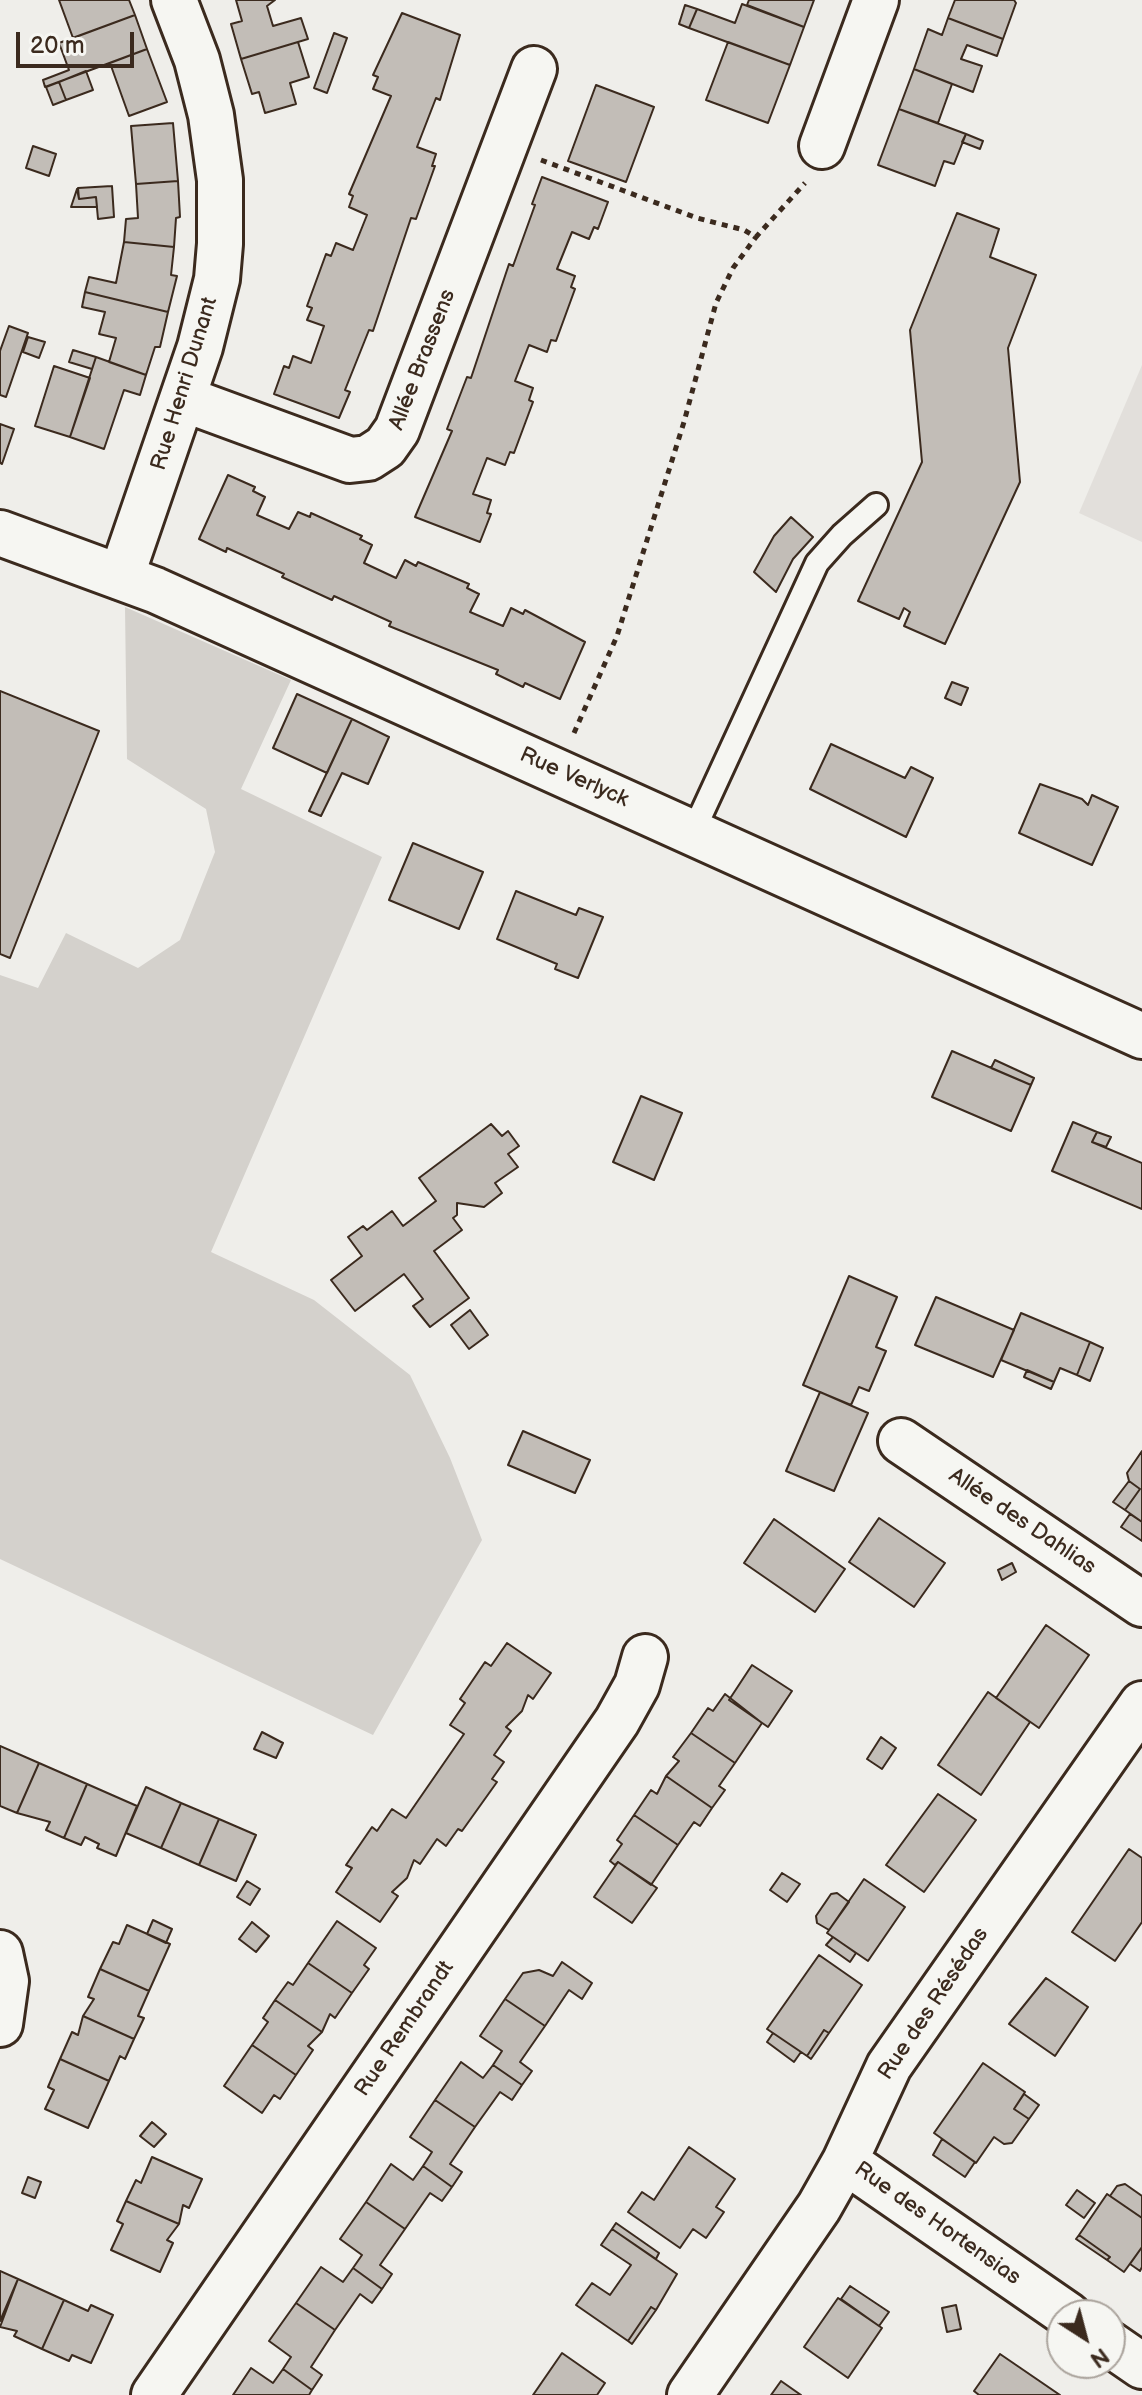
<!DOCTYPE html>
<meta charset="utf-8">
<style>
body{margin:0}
#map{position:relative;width:1142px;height:2395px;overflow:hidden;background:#efeeea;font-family:"Balsamiq Sans",sans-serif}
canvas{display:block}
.north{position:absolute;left:1046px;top:2299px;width:80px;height:80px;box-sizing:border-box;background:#f6f6f2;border:2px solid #aba49d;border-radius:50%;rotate:144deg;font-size:22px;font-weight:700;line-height:32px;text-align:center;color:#3b2a1e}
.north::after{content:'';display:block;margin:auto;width:28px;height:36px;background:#3b2a1e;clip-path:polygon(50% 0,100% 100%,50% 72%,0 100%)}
.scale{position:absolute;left:16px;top:32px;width:118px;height:36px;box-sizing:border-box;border:4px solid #3b2a1e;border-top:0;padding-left:10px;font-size:24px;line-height:28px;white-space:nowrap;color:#3b2a1e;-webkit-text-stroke:6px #f6f6f2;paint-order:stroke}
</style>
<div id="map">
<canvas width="1142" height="2395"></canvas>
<div class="north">N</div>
<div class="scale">20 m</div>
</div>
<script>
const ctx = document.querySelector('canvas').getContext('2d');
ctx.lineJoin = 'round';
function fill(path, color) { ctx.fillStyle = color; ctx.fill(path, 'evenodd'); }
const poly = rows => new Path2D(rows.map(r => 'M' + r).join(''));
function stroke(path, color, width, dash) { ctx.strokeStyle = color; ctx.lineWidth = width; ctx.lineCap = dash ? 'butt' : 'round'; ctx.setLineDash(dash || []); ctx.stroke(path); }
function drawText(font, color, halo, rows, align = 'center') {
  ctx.font = font + ' "Balsamiq Sans",sans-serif'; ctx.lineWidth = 8; ctx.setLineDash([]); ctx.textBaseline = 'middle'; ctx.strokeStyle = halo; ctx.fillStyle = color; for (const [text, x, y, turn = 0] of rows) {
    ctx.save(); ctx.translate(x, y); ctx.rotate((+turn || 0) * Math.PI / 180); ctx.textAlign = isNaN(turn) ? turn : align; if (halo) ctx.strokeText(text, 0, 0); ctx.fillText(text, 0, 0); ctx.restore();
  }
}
const built = poly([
 [1142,365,1142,542,1079,513]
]);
const green = poly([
 [125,607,291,680,241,789,382,857,211,1252,314,1300,410,1375,450,1458,482,1540,373,1735,0,1559,0,975,38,988,66,933,138,968,180,940,215,852,206,809,127,759]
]);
const building = poly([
 [59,0,129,0,135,15,73,38,59,0],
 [236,0,275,0,267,6,273,26,301,18,308,39,241,59,231,24,242,21,236,0],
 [749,0,814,0,804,27,747,5,749,0],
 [955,0,1014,0,1016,3,1003,39,948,18,955,0],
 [742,4,804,27,790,65,689,28,697,9,735,23,742,4],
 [685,5,697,9,689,28,679,24,685,5],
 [402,13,460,35,440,100,436,98,417,147,436,154,432,166,435,166,416,219,411,218,373,331,369,330,345,390,350,392,339,418,274,394,284,366,289,368,293,356,311,363,324,326,307,320,312,308,307,306,326,254,331,256,336,243,353,250,367,215,349,207,353,196,349,194,391,96,373,89,378,77,373,75,402,13],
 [135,15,147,49,45,87,43,80,69,70,59,43,135,15],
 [948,18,1003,39,997,56,967,45,961,59,982,66,973,92,914,69,928,29,942,35,948,18],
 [334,33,347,38,327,93,314,88,334,33],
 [298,42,309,77,290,83,296,104,265,113,259,92,252,94,241,59,298,42],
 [728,42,790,65,768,123,706,100,728,42],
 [147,49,167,102,129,116,110,63,147,49],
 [914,69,952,84,938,123,899,109,914,69],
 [86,71,93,90,66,100,59,82,86,71],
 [59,82,66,100,53,105,46,87,59,82],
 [596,85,654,107,626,182,568,161,596,85],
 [899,109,966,134,954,164,944,161,935,186,878,165,899,109],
 [173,123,178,181,136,184,131,126,173,123],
 [966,134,983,141,980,149,962,142,966,134],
 [33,146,56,154,49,176,26,168,33,146],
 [542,177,608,202,598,229,594,227,589,239,572,232,557,269,575,276,571,287,575,289,556,341,551,340,547,352,529,345,515,381,533,388,529,400,533,402,514,453,510,452,505,465,487,458,473,494,491,500,487,513,491,514,480,542,415,517,452,431,447,429,467,377,471,378,509,264,513,266,535,205,532,204,542,177],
 [178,181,180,217,176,218,174,247,124,242,126,219,138,218,136,184,178,181],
 [112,186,114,217,98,219,96,197,79,199,78,188,112,186],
 [77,189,79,199,96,197,97,207,71,207,77,189],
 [957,213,999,229,990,257,1036,275,1008,348,1020,482,945,644,904,626,910,612,904,608,899,619,858,601,922,462,910,330,957,213],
 [124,242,174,247,171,275,177,276,168,312,85,292,89,277,116,283,124,242],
 [85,292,168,312,160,347,155,347,146,375,109,362,116,338,99,334,105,312,82,307,85,292],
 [9,326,28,333,6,397,0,395,0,351,9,326],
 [28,337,45,342,39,358,23,352,28,337],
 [73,350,96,357,92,369,69,362,73,350],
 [96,357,146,375,140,395,124,390,104,449,70,437,96,357],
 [54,366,90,378,70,437,35,426,54,366],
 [0,424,14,429,2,464,0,463,0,424],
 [228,475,255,487,253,491,265,497,257,515,289,529,298,512,310,517,311,513,362,536,360,539,372,545,364,563,396,578,405,560,416,566,418,562,469,584,467,588,479,594,470,612,503,626,511,608,523,614,525,610,585,642,560,699,525,683,523,687,496,674,498,670,389,626,391,622,334,596,332,600,282,577,284,574,227,548,226,552,199,539,228,475],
 [791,517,813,537,793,559,776,592,754,572,774,536,791,517],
 [952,682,968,688,961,705,945,698,952,682],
 [0,691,99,731,10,958,0,954,0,691],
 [297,694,352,719,327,773,273,748,297,694],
 [352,719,389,737,368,784,342,773,321,816,309,811,352,719],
 [831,744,905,778,911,767,933,778,906,837,810,789,831,744],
 [1040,784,1082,799,1088,805,1092,795,1118,807,1092,865,1019,833,1040,784],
 [413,843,483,872,459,929,389,900,413,843],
 [516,891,576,915,579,908,603,917,578,978,555,969,557,964,497,939,516,891],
 [952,1051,1031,1085,1011,1131,932,1097,952,1051],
 [995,1060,1034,1078,1031,1085,991,1068,995,1060],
 [641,1096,682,1113,654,1180,613,1162,641,1096],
 [1073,1122,1097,1132,1092,1142,1142,1163,1142,1209,1052,1171,1073,1122],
 [491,1124,502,1136,508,1131,519,1146,508,1154,518,1167,495,1183,502,1193,484,1207,457,1203,457,1215,453,1218,462,1230,434,1251,469,1298,430,1327,413,1306,423,1299,404,1274,355,1311,331,1280,362,1256,348,1237,363,1226,367,1230,392,1211,403,1226,436,1201,419,1178,491,1124],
 [1097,1132,1111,1137,1106,1147,1092,1142,1097,1132],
 [849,1276,897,1297,876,1347,886,1351,869,1391,859,1387,851,1405,803,1385,849,1276],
 [936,1297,1014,1330,993,1377,915,1345,936,1297],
 [470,1310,488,1335,469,1349,451,1325,470,1310],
 [1021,1313,1090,1342,1077,1375,1060,1368,1054,1382,1001,1360,1021,1313],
 [1090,1342,1103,1348,1090,1381,1077,1375,1090,1342],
 [1027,1370,1054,1382,1051,1389,1024,1377,1027,1370],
 [820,1392,868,1413,834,1491,786,1471,820,1392],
 [523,1431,590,1460,575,1493,508,1465,523,1431],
 [1142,1451,1142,1522,1125,1510,1140,1489,1129,1481,1127,1473,1142,1451],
 [1129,1481,1140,1489,1125,1510,1113,1502,1129,1481],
 [1130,1514,1142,1522,1142,1541,1121,1527,1130,1514],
 [879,1518,945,1563,914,1607,849,1562,879,1518],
 [774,1519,845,1569,815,1612,744,1563,774,1519],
 [1012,1563,1016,1572,1002,1580,998,1570,1012,1563],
 [1046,1625,1089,1655,1039,1728,996,1698,1046,1625],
 [507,1643,551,1673,533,1699,528,1695,522,1711,506,1727,511,1731,494,1755,504,1762,492,1779,497,1782,462,1831,458,1829,446,1846,437,1839,420,1864,414,1860,407,1878,392,1892,398,1896,380,1922,336,1892,352,1868,346,1865,372,1827,377,1831,392,1809,406,1818,464,1734,450,1725,465,1703,460,1699,485,1662,491,1666,507,1643],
 [752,1665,792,1691,768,1727,729,1700,752,1665],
 [988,1692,1030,1722,981,1795,938,1765,988,1692],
 [725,1694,762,1723,735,1763,691,1733,708,1708,713,1711,725,1694],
 [262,1732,283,1743,276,1758,254,1749,262,1732],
 [691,1733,735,1763,719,1786,725,1790,712,1808,666,1776,679,1761,673,1757,691,1733],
 [881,1737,896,1748,882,1769,867,1759,881,1737],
 [0,1746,39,1763,17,1813,0,1806,0,1746],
 [39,1763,87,1784,64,1838,46,1830,50,1822,17,1813,39,1763],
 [666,1776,712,1808,700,1826,694,1822,678,1845,634,1815,651,1790,657,1794,666,1776],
 [87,1784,137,1806,116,1856,97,1848,99,1844,85,1837,81,1845,64,1838,87,1784],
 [146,1787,181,1803,161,1848,126,1833,146,1787],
 [938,1794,976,1820,924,1892,886,1865,938,1794],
 [181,1803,219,1819,199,1865,161,1848,181,1803],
 [634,1815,678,1845,651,1885,618,1862,615,1865,610,1861,622,1844,617,1840,634,1815],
 [219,1819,256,1835,236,1881,199,1865,219,1819],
 [1129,1849,1142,1858,1142,1922,1115,1961,1072,1932,1129,1849],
 [618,1862,657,1888,632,1923,594,1897,618,1862],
 [782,1873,800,1884,787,1902,770,1890,782,1873],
 [864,1879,905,1907,868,1961,827,1933,864,1879],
 [247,1881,260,1889,250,1905,237,1897,247,1881],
 [837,1893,849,1902,829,1930,817,1923,816,1916,831,1894,837,1893],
 [153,1920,172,1929,166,1943,147,1934,153,1920],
 [337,1921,376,1948,364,1965,369,1969,352,1993,308,1963,337,1921],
 [252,1922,269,1936,256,1952,239,1939,252,1922],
 [127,1925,170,1944,149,1991,100,1969,113,1942,119,1944,127,1925],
 [833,1937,856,1953,850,1962,826,1945,833,1937],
 [819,1955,862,1985,829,2033,824,2030,807,2056,767,2029,819,1955],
 [562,1962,592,1983,582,1999,569,1990,545,2026,505,1999,523,1973,539,1970,553,1976,562,1962],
 [308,1963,352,1993,335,2018,330,2014,322,2032,275,2000,288,1982,293,1985,308,1963],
 [100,1969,149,1991,138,2016,144,2018,134,2039,83,2016,94,1999,88,1997,100,1969],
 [1046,1978,1088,2007,1055,2056,1009,2024,1046,1978],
 [505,1999,545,2026,520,2062,532,2071,522,2085,493,2065,502,2051,480,2036,505,1999],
 [275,2000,322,2032,308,2046,313,2050,296,2075,252,2045,268,2022,263,2018,275,2000],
 [83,2016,134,2039,125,2059,120,2056,109,2081,60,2059,72,2032,78,2035,83,2016],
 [824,2030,829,2033,811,2059,807,2056,824,2030],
 [773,2033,801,2052,794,2062,767,2042,773,2033],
 [252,2045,296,2075,280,2099,274,2095,262,2113,224,2086,252,2045],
 [60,2059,109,2081,88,2128,45,2109,54,2090,48,2087,60,2059],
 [461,2062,483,2078,493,2065,522,2085,512,2100,500,2092,475,2127,435,2100,461,2062],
 [983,2063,1025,2092,1014,2109,1029,2119,1012,2143,1004,2144,994,2137,976,2163,934,2133,983,2063],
 [1024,2094,1039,2105,1029,2119,1014,2109,1024,2094],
 [435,2100,475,2127,450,2164,462,2172,452,2187,423,2166,432,2152,410,2137,435,2100],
 [152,2122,166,2134,154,2147,140,2136,152,2122],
 [942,2139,975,2162,965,2177,933,2155,942,2139],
 [689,2147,735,2179,716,2207,724,2212,706,2238,693,2229,680,2248,628,2212,642,2192,654,2200,689,2147],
 [152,2157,202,2179,189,2208,183,2205,179,2224,126,2201,136,2180,141,2183,152,2157],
 [391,2164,413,2180,423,2166,452,2187,442,2201,430,2193,405,2229,366,2202,391,2164],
 [28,2177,41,2182,35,2198,22,2193,28,2177],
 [1125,2184,1142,2196,1142,2218,1110,2196,1117,2186,1125,2184],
 [1077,2190,1095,2203,1084,2218,1066,2205,1077,2190],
 [1107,2194,1142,2218,1142,2247,1124,2272,1107,2260,1110,2257,1079,2235,1107,2194],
 [126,2201,179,2224,167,2240,173,2243,160,2272,111,2250,123,2224,117,2221,126,2201],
 [366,2202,405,2229,380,2265,392,2274,382,2289,353,2268,362,2255,340,2239,366,2202],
 [616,2223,659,2253,656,2259,612,2229,616,2223],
 [612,2229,677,2274,656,2310,651,2307,628,2341,576,2305,592,2283,610,2295,631,2265,601,2245,612,2229],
 [1079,2235,1110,2257,1107,2260,1076,2239,1079,2235],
 [1142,2247,1142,2267,1140,2271,1130,2264,1142,2247],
 [321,2267,343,2282,353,2268,382,2289,372,2303,360,2294,335,2330,296,2303,321,2267],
 [0,2271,18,2279,0,2321,0,2271],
 [18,2279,64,2300,42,2349,14,2336,17,2331,0,2327,18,2279],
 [850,2286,889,2312,879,2326,841,2299,850,2286],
 [838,2298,882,2328,848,2378,804,2347,838,2298],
 [64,2300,88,2311,91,2305,113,2315,91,2363,72,2355,69,2361,42,2349,64,2300],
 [296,2303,335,2330,311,2367,322,2375,312,2390,283,2369,291,2357,269,2341,296,2303],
 [956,2305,961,2329,947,2332,942,2308,956,2305],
 [651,2307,656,2310,632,2344,628,2341,651,2307],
 [562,2353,605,2383,597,2395,533,2395,562,2353],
 [1000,2354,1060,2395,979,2395,974,2391,1000,2354],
 [251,2368,273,2383,283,2369,312,2390,309,2395,233,2395,251,2368],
 [781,2381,801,2395,771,2395,781,2381]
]);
const path = poly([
 [541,160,697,218,744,230,756,237,805,183],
 [574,733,617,636,684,422,716,303,733,268,756,237]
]);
const lane = poly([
 [693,832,817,563,842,535,876,505]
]);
const street = poly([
 [822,146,876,0],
 [184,399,350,460,368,458,385,447,397,430,534,69],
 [121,577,200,347,217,279,220,244,220,180,211,115,197,60,174,0],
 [901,1441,1142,1604],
 [0,1953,6,1981,0,2024],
 [845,2161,1068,2315],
 [1110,2344,1142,2366],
 [154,2395,617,1721,637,1685,645,1657],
 [690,2395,819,2207,845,2161,889,2066,1142,1704]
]);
const secondary = poly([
 [0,533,155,590,1142,1036]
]);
const streetNames = [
 ["Allée Brassens",423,360,-69],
 ["Rue Henri Dunant",185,384,-73],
 ["Rue Verlyck",574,778,24],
 ["Allée des Dahlias",1022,1522,34],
 ["Rue des Résédas",934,2004,-56],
 ["Rue Rembrandt",405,2029,-56],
 ["Rue des Hortensias",937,2224,35]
];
fill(built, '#e2dfdb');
fill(green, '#d4d1cc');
fill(building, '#c2bdb7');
stroke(building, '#3b2a1e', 2);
stroke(lane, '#3b2a1e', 28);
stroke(street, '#3b2a1e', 50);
stroke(secondary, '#3b2a1e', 50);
stroke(path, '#3b2a1e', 5, [6, 6]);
stroke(lane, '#f6f6f2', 22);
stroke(street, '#f6f6f2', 44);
stroke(secondary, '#f6f6f2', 44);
drawText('22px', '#3b2a1e', '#f6f6f2', streetNames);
</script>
